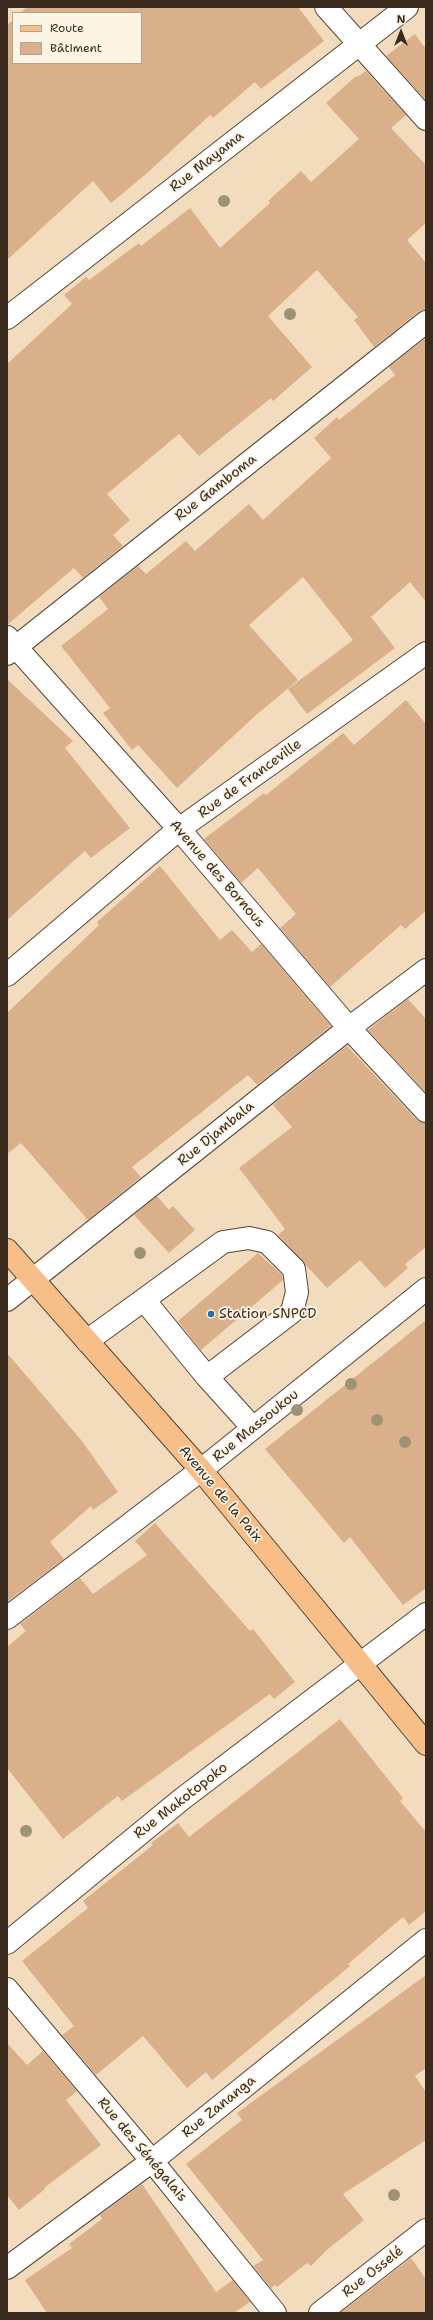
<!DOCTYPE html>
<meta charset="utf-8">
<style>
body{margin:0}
#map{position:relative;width:433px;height:2320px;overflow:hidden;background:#f3dcbe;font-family:"Shantell Sans",sans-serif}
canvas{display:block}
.frame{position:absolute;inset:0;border:8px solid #3b2a1e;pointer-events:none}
.legend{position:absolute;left:12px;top:12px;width:130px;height:52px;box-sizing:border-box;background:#fcf5e5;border:1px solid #afa495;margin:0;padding:5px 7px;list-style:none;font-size:12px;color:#3b2a1e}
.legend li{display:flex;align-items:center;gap:8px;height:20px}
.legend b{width:20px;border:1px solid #afa495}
.north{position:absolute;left:381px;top:12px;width:40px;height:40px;-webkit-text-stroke:3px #fcf5e5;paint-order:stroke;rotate:0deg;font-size:11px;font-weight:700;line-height:16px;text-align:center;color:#3b2a1e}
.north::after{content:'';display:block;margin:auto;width:14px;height:18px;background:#3b2a1e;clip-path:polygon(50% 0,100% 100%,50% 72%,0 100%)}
</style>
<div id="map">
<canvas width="433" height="2320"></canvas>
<div class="frame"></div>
<ul class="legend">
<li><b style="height:5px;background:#f7be87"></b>Route</li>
<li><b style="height:11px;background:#dab08a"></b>Bâtiment</li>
</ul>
<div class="north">N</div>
</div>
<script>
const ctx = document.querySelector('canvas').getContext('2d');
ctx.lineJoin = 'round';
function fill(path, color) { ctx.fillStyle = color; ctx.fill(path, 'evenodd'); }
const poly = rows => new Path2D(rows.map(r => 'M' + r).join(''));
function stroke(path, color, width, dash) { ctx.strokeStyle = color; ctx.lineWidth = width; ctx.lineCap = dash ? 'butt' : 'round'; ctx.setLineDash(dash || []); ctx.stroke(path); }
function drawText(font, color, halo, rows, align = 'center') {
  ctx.font = font + ' "Shantell Sans",sans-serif'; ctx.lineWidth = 3.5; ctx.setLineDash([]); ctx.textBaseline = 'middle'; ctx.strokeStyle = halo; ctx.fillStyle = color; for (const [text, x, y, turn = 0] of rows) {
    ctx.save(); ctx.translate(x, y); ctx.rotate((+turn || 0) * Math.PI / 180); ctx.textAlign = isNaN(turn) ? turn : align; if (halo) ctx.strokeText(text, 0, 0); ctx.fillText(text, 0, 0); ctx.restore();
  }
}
const building = poly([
 [27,7,298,7,324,41,261,89,255,82,213,118,210,115,145,175,111,203,93,181,7,260,7,25,13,20,13,63,141,63,141,13,20,13],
 [415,34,426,49,425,99,386,56],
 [366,71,406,115,391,128,426,165,426,223,407,240,426,263,426,310,418,312,374,347,354,320,358,317,317,270,268,316,312,367,273,401,271,398,199,456,179,434,107,494,130,520,113,535,123,546,83,578,74,568,7,625,7,364,72,304,64,295,86,277,89,280,139,243,141,246,190,208,220,248,270,203,268,201,301,171,311,182,359,139,326,103,356,76,357,77],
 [426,338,426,602,410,582,371,617,395,648,307,714,288,689,353,640,303,577,249,625,298,680,255,716,177,788,138,745,132,750,103,713,110,708,61,646,108,609,99,597,138,566,146,574,186,541,195,551,249,504,263,520,331,458,314,438,337,417,339,420,395,375,389,367],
 [7,679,73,741,65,748,130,828,91,858,85,851,7,920],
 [406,700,426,724,426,911,405,929,401,925,330,987,280,928,296,914,258,868,241,883,204,839,264,793,266,795,343,733,354,745],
 [160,866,220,940,232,930,252,952,261,944,331,1026,257,1085,248,1075,203,1111,132,1167,141,1177,88,1220,21,1143,7,1154,7,1013,99,925,97,922],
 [408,999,426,1019,426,1093,368,1030],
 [347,1046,417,1120,426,1123,426,1247,405,1264,408,1268,385,1288,360,1260,327,1288,278,1235,285,1229,239,1168,292,1127,273,1105],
 [157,1196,169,1210,173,1206,195,1230,169,1253,134,1215],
 [258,1253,282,1275,283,1280,201,1350,178,1321],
 [426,1320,426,1588,403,1605,350,1537,344,1543,265,1449],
 [7,1353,82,1441,118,1492,93,1510,91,1506,50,1542,64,1559,7,1602],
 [155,1523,250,1631,253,1629,295,1682,274,1699,270,1694,122,1801,118,1796,63,1839,7,1768,7,1647,26,1631,20,1624,80,1578,93,1594,147,1555,135,1541],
 [340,1719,403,1798,400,1801,426,1832,426,1911,409,1925,403,1917,348,1964,350,1966,212,2080,206,2072,187,2088,143,2036,96,2075,62,2035,74,2026,22,1961,88,1908,83,1901,153,1845,151,1843,178,1823,189,1837],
 [426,1975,426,2068,415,2076,426,2092,426,2140,343,2194,364,2220,328,2249,311,2266,307,2263,277,2287,275,2285,271,2288,253,2266,263,2260,186,2164,242,2120,237,2113],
 [7,2043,27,2065,43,2051,77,2091,66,2100,101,2145,44,2188,45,2189,19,2210,7,2195],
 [142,2184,216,2292,233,2280,250,2302,234,2313,47,2313,25,2280,72,2248,69,2244,102,2219,100,2215],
 [411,2258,426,2279,426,2313,340,2313]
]);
const minor = poly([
 [326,7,426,119],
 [7,318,407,7],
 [7,637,179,829,349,1028,426,1111],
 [7,654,426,322],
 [7,975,179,829,426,653],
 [7,1300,349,1028,426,970],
 [144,1300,207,1377,253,1428],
 [87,1341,223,1242,249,1238,267,1242,294,1269,297,1292,292,1312,207,1377],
 [7,1618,201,1470,426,1289],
 [7,1943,182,1799,426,1614],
 [7,1989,152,2161,275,2313],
 [7,2268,152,2161,426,1940],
 [320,2313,426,2230]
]);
const major = poly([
 [7,1250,201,1470,426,1744]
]);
const trees = [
 [224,201],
 [290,314],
 [140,1253],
 [351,1384],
 [297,1410],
 [377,1420],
 [405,1442],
 [26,1831],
 [394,2195]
];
const markers = [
 [211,1314,4,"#1f6fb2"]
];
const streetNames = [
 ["Rue Mayama",207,162,-38],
 ["Rue Gamboma",216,488,-38],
 ["Rue de Franceville",250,779,-36],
 ["Avenue des Bornous",217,874,49],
 ["Rue Djambala",216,1134,-39],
 ["Rue Massoukou",256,1426,-39],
 ["Avenue de la Paix",220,1494,50],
 ["Rue Makotopoko",181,1801,-38],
 ["Rue Zananga",219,2107,-39],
 ["Rue des Sénégalais",142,2150,50],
 ["Rue Osselé",373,2272,-38]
];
const poiNames = [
 ["Station SNPCD",219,1314]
];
fill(building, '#dab08a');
stroke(minor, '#574536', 24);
stroke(major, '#574536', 24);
stroke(minor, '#fff', 22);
stroke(major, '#f7be87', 22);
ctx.fillStyle = '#9d9275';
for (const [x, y] of trees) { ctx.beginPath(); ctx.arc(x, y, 6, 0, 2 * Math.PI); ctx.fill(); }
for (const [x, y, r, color] of markers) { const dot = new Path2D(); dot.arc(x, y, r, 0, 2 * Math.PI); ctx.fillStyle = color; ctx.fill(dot); stroke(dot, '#fcf5e5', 1.5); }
drawText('14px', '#3b2a1e', '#fcf5e5', streetNames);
drawText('14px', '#3b2a1e', '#fcf5e5', poiNames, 'left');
</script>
